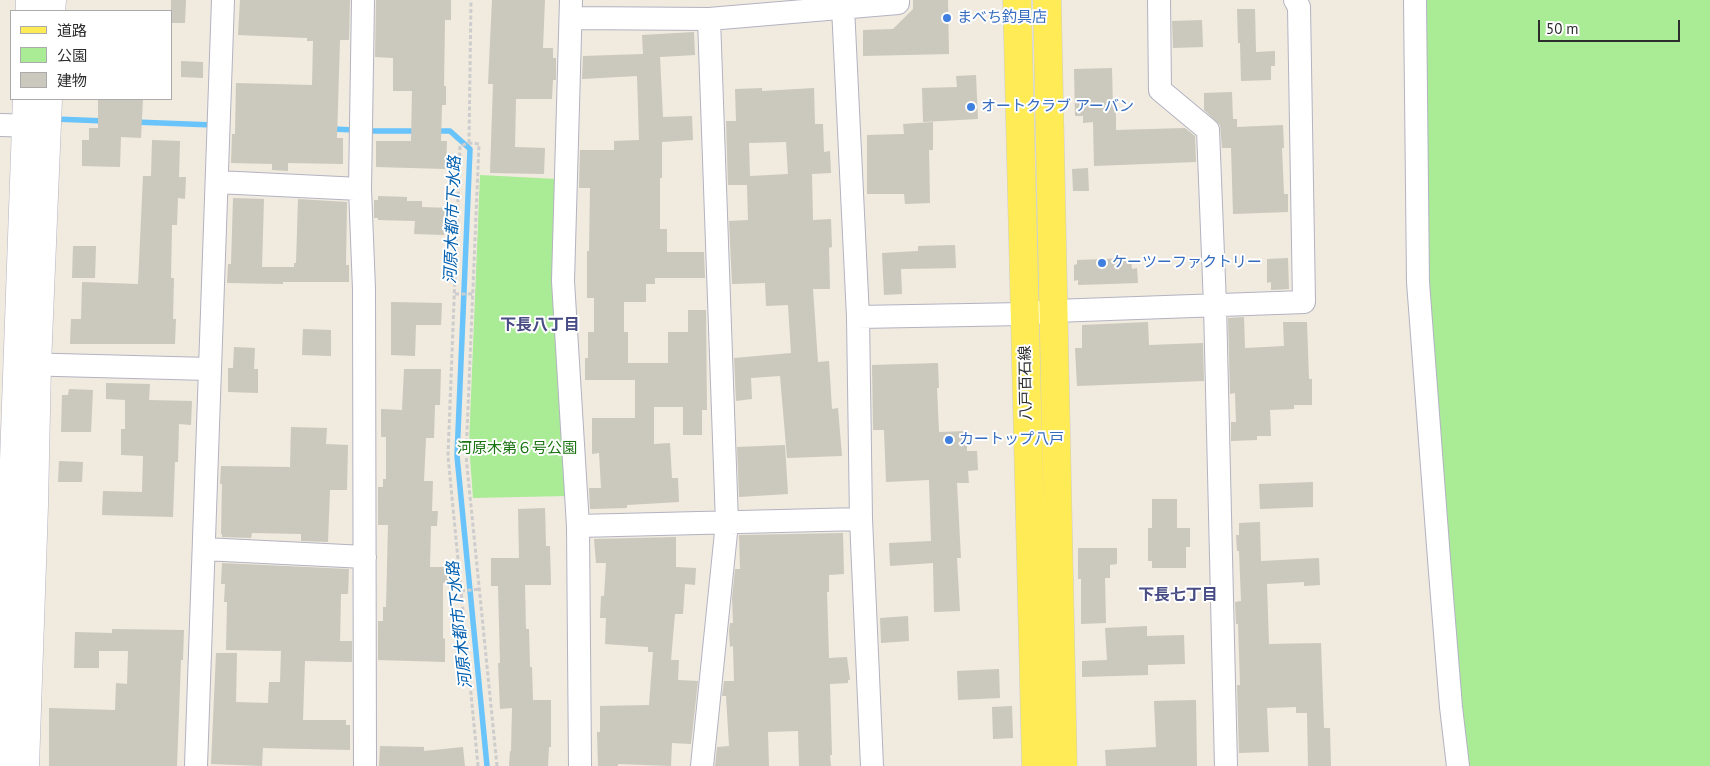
<!DOCTYPE html>
<meta charset="utf-8">
<style>
body{margin:0}
#map{position:relative;width:1710px;height:766px;overflow:hidden;background:#f0eadf;font-family:"PT Sans","Noto Sans JP",sans-serif}
canvas{display:block}
.legend{position:absolute;left:10px;top:10px;width:162px;height:90px;box-sizing:border-box;background:#fff;border:1px solid #ababab;margin:0;padding:6px 9px;list-style:none;font-size:15px;color:#2d2d2d}
.legend li{display:flex;align-items:center;gap:10px;height:25px}
.legend b{width:25px;border:1px solid #ababab}
.scale{position:absolute;left:1538px;top:20px;width:142px;height:22px;box-sizing:border-box;border:2px solid #2d2d2d;border-top:0;padding-left:6px;font-size:15px;line-height:18px;white-space:nowrap;color:#2d2d2d;-webkit-text-stroke:4px #fff;paint-order:stroke}
</style>
<div id="map">
<canvas width="1710" height="766"></canvas>
<ul class="legend">
<li><b style="height:6px;background:#ffeb55"></b>道路</li>
<li><b style="height:14px;background:#aaeb96"></b>公園</li>
<li><b style="height:14px;background:#cbc8bd"></b>建物</li>
</ul>
<div class="scale">50 m</div>
</div>
<script>
const ctx = document.querySelector('canvas').getContext('2d');
ctx.lineJoin = 'round';
function fill(path, color) { ctx.fillStyle = color; ctx.fill(path, 'evenodd'); }
const poly = rows => new Path2D(rows.map(r => 'M' + r).join(''));
function stroke(path, color, width, dash) { ctx.strokeStyle = color; ctx.lineWidth = width; ctx.lineCap = dash ? 'butt' : 'round'; ctx.setLineDash(dash || []); ctx.stroke(path); }
function drawText(font, color, halo, rows, align = 'center') {
  ctx.font = font + ' "PT Sans","Noto Sans JP",sans-serif'; ctx.lineWidth = 4; ctx.setLineDash([]); ctx.textBaseline = 'middle'; ctx.strokeStyle = halo; ctx.fillStyle = color; for (const [text, x, y, turn = 0] of rows) {
    ctx.save(); ctx.translate(x, y); ctx.rotate((+turn || 0) * Math.PI / 180); ctx.textAlign = isNaN(turn) ? turn : align; if (halo) ctx.strokeText(text, 0, 0); ctx.fillText(text, 0, 0); ctx.restore();
  }
}
const green = poly([
 [1422,0,1710,0,1710,766,1468,766,1447,552,1426,259],
 [480,175,557,179,567,496,473,498,469,444]
]);
const stream = poly([
 [55,119,105,121],
 [135,122,213,125],
 [332,129,355,130],
 [364,131,418,131],
 [434,131,450,131,470,149,457,456,487,766]
]);
const building = poly([
 [171,0,186,0,185,23,171,23],
 [240,0,350,0,349,40,340,40,337,138,343,138,343,164,288,163,288,171,272,170,272,164,231,163,232,134,235,134,236,83,312,85,313,41,307,41,307,38,238,35],
 [376,0,451,0,451,20,445,20,444,86,446,86,446,105,442,105,441,141,447,141,446,169,376,167,376,141,411,141,412,91,393,91,393,58,375,57],
 [492,0,545,0,543,48,553,48,553,58,556,58,556,80,553,80,552,99,516,99,515,147,545,148,544,174,490,173,493,84,488,84],
 [913,0,948,0,949,54,863,56,863,30,893,29,913,9],
 [1237,9,1255,9,1256,52,1275,51,1275,66,1271,66,1271,80,1241,81,1240,43,1238,43],
 [1202,20,1203,47,1173,48,1172,21],
 [694,32,695,55,660,57,663,117,692,116,693,140,662,142,662,178,660,178,660,229,667,229,667,252,704,252,705,278,655,278,655,284,646,284,646,302,624,302,624,332,628,332,628,363,668,363,668,332,688,332,688,310,706,310,707,410,702,410,702,435,683,435,683,407,654,407,654,444,670,443,672,478,678,478,679,502,627,505,627,508,590,509,589,488,601,488,599,453,592,454,592,418,635,418,635,380,585,380,585,358,588,358,588,332,594,332,594,298,587,298,587,251,589,251,590,188,579,188,580,150,614,150,614,141,639,140,637,76,582,79,583,56,643,54,642,35],
 [181,61,203,62,203,78,181,77],
 [1112,68,1113,108,1116,108,1116,130,1185,128,1195,136,1196,162,1094,166,1093,122,1083,123,1083,116,1075,116,1074,69],
 [976,75,978,119,923,122,922,88,957,87,956,76],
 [762,88,762,91,814,88,815,124,823,124,824,152,830,151,831,173,812,174,813,220,831,219,832,247,829,248,830,289,813,289,818,362,829,361,832,409,838,408,842,456,787,458,780,376,751,378,752,399,736,401,734,358,791,353,788,305,766,306,765,283,732,284,729,221,748,220,747,185,728,185,726,121,736,121,735,89],
 [786,142,788,174,750,176,749,143],
 [1232,92,1233,119,1237,119,1237,127,1283,125,1284,148,1282,148,1284,194,1288,194,1288,212,1233,214,1231,148,1222,148,1220,125,1204,110,1204,93],
 [98,99,143,99,141,138,121,137,120,167,82,166,82,140,89,140,89,128,98,128],
 [933,122,933,150,929,150,930,203,905,204,904,194,867,194,867,135,904,134,903,124],
 [152,140,180,141,179,177,186,177,185,199,178,198,177,225,172,225,171,278,174,278,173,319,176,319,175,344,70,344,71,319,81,319,82,282,138,284,143,176,151,176],
 [1088,168,1089,191,1073,191,1072,169],
 [378,196,407,197,407,201,422,201,422,207,451,208,451,222,445,222,444,235,414,234,415,221,378,220,378,218,374,218,374,200,378,200],
 [233,198,264,199,262,267,294,267,294,263,296,263,298,199,347,202,346,265,349,265,349,282,283,282,283,284,227,283,228,264,231,264],
 [955,245,956,268,901,269,902,294,884,295,882,253,918,251,918,246],
 [73,246,96,246,95,278,72,278],
 [1131,258,1132,269,1137,268,1138,283,1078,285,1078,280,1074,281,1074,265,1077,264,1077,260],
 [1288,258,1289,289,1271,290,1271,282,1267,283,1267,259],
 [391,302,442,303,441,325,416,325,415,356,391,355],
 [1244,317,1245,348,1284,346,1283,322,1307,322,1309,379,1312,379,1312,405,1294,405,1294,409,1270,410,1271,436,1257,436,1257,440,1231,441,1231,422,1236,422,1235,393,1230,394,1228,318],
 [1148,322,1149,345,1203,343,1204,381,1077,386,1075,348,1082,348,1082,325],
 [303,329,331,330,331,356,302,355],
 [234,347,255,348,254,369,258,369,258,393,228,392,228,368,233,368],
 [938,363,939,388,937,388,939,432,967,431,967,451,977,451,978,470,968,471,969,483,957,483,961,558,957,558,960,611,934,612,933,563,890,566,889,543,931,541,929,480,886,482,884,430,873,430,872,365],
 [404,369,441,369,440,405,435,405,434,438,426,438,424,481,433,481,432,511,438,511,437,526,431,526,430,567,448,567,448,583,443,583,443,638,445,639,445,662,378,660,378,621,383,621,383,607,386,607,388,525,378,525,378,487,383,487,383,479,386,479,386,437,381,437,381,409,402,410],
 [106,383,150,384,149,400,192,401,191,425,179,424,178,462,175,462,173,517,102,515,103,491,142,492,143,456,121,455,121,429,125,429,125,400,106,399],
 [69,389,93,390,91,432,61,432,62,395,68,395],
 [291,427,327,428,326,444,348,445,347,490,330,490,328,542,301,541,301,534,252,533,251,538,222,537,222,534,221,534,222,484,220,484,221,466,290,467],
 [785,445,788,494,739,497,737,447],
 [59,461,83,462,82,482,58,482],
 [1313,482,1313,507,1260,509,1259,484],
 [1152,499,1177,499,1177,528,1190,528,1190,547,1186,547,1186,568,1152,568,1152,561,1148,561,1148,528,1152,528],
 [545,508,546,546,550,546,551,585,525,585,526,629,529,629,530,667,532,667,533,700,551,700,551,747,549,747,548,766,509,766,510,751,511,751,512,708,500,709,498,663,500,663,498,586,491,586,491,558,519,558,518,509],
 [1260,522,1261,561,1319,558,1320,585,1304,586,1304,582,1267,584,1269,644,1321,643,1324,728,1330,728,1331,766,1308,766,1307,713,1296,713,1296,707,1267,708,1269,752,1239,753,1237,685,1240,685,1238,624,1236,624,1235,602,1241,601,1239,551,1237,551,1236,535,1239,535,1239,523],
 [843,533,844,574,829,575,829,592,827,592,829,658,847,657,850,680,848,680,848,683,830,684,832,755,830,755,831,766,799,766,798,731,768,732,769,766,715,766,717,747,729,746,726,696,722,696,724,681,734,681,733,646,730,647,729,631,730,623,733,623,732,598,735,569,740,569,739,535],
 [676,537,676,567,696,568,695,585,685,584,683,614,675,614,671,660,679,660,678,680,698,681,691,744,672,743,671,766,618,764,618,766,598,766,597,732,600,732,600,706,649,705,653,652,648,652,648,647,605,644,606,618,600,618,601,596,604,596,606,563,596,563,594,539],
 [1078,548,1117,548,1117,564,1110,565,1110,578,1105,578,1106,623,1081,624,1081,579,1078,579],
 [222,563,349,569,348,594,341,594,340,641,352,641,352,662,305,661,303,720,346,720,346,725,350,725,350,750,263,748,262,766,211,764,216,653,237,653,236,702,268,703,269,682,280,682,281,651,226,650,227,602,224,602,225,584,221,584],
 [908,616,909,641,881,643,880,618],
 [1147,626,1147,636,1184,635,1185,664,1148,665,1148,675,1082,677,1082,661,1107,660,1105,628],
 [112,629,184,630,183,660,181,660,177,766,49,766,49,708,115,710,116,683,127,684,128,651,99,651,99,668,74,668,75,632,112,633],
 [999,669,1000,698,958,700,957,671],
 [1196,700,1197,766,1106,766,1105,750,1156,747,1154,701],
 [1012,706,1013,738,993,739,992,707],
 [380,746,424,747,424,751,463,747,465,766,379,766]
]);
const path = poly([
 [469,143,471,0],
 [455,294,473,294],
 [461,591,480,589],
 [478,766,448,456,460,146,469,143,479,144,466,456,497,766]
]);
const street = poly([
 [363,0,360,189,364,289,365,766],
 [571,0,563,281,578,526,580,766],
 [1159,0,1160,90,1208,130,1215,305,1226,766],
 [1415,0,1418,282,1440,572,1451,707,1458,766],
 [843,7,858,317,861,519,872,766],
 [571,18,709,19,898,3,898,0],
 [0,125,41,126],
 [217,182,360,189],
 [858,317,1024,314,1054,311,1304,302,1299,7,1295,0],
 [20,364,209,369],
 [578,526,861,519],
 [204,549,365,557],
 [196,766,223,0],
 [702,766,727,523,709,19]
]);
const secondary = poly([
 [30,11,30,0],
 [51,11,52,0],
 [3,766,27,99],
 [25,766,34,505,37,364,48,99]
]);
const primary = poly([
 [1017,0,1036,766],
 [1047,0,1063,766]
]);
const markers = [
 [947,18,5,"#3f7fe0"],
 [971,107,5,"#3f7fe0"],
 [1102,263,5,"#3f7fe0"],
 [949,440,5,"#3f7fe0"]
];
const shopNames = [
 ["まべち釣具店",957,18],
 ["オートクラブ アーバン",981,107],
 ["ケーツーファクトリー",1112,263],
 ["カートップ八戸",959,440]
];
const streetNames = [
 ["八戸百石線",1026,383,-91]
];
const parkNames = [
 ["河原木第６号公園",517,449]
];
const waterNames = [
 ["河原木都市下水路",453,220,-88],
 ["河原木都市下水路",460,625,-96]
];
const neighbourhoodNames = [
 ["下長八丁目",540,325],
 ["下長七丁目",1178,595]
];
fill(green, '#aaeb96');
stroke(stream, '#68c4fb', 5.5);
fill(building, '#cbc8bd');
stroke(street, '#b3b3c2', 24);
stroke(secondary, '#b3b3c2', 29);
stroke(primary, '#cdcdcd', 29);
stroke(path, '#cdcdcd', 3, [4, 2.5]);
stroke(street, '#fff', 22);
stroke(secondary, '#fff', 28);
stroke(primary, '#ffeb55', 28);
for (const [x, y, r, color] of markers) { const dot = new Path2D(); dot.arc(x, y, r, 0, 2 * Math.PI); ctx.fillStyle = color; ctx.fill(dot); stroke(dot, '#fff', 2); }
drawText('15px', '#366cbe', '#fff', shopNames, 'left');
drawText('15px', '#2d2d2d', '#fff', streetNames);
drawText('15px', '#1c7413', '#fff', parkNames);
drawText('italic 16px', '#005faf', '#fff', waterNames);
drawText('bold 16px', '#484c84', '#fff', neighbourhoodNames);
</script>
